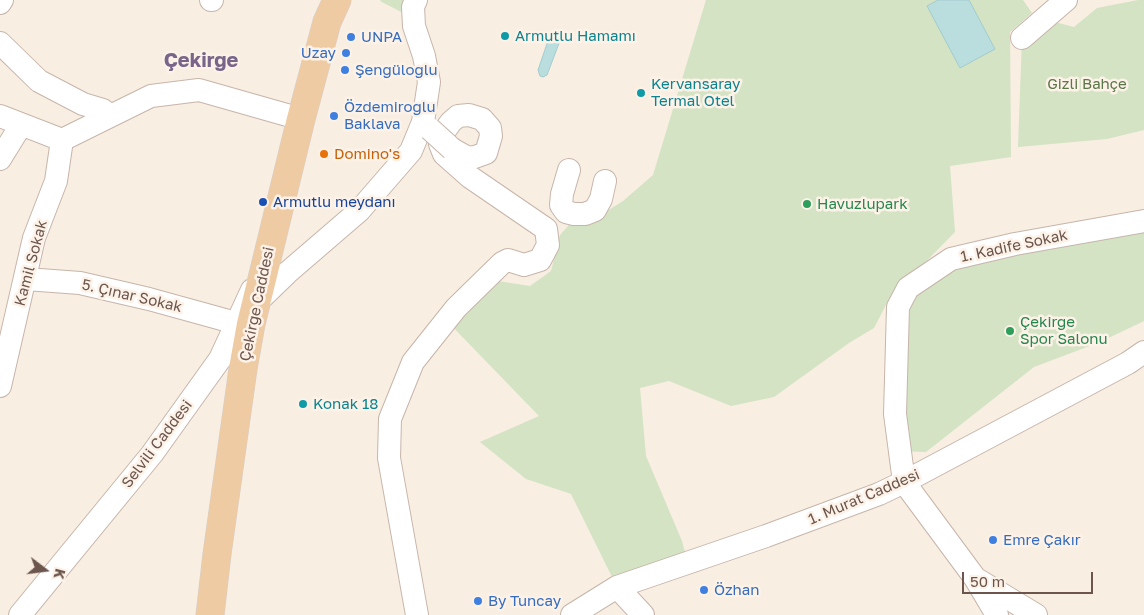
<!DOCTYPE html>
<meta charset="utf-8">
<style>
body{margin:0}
#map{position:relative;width:1144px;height:615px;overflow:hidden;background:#f8eee2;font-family:"Golos Text",sans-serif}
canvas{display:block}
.north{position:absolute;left:20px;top:545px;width:50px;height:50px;-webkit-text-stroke:4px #fcf2e8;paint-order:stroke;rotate:105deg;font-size:14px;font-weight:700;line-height:20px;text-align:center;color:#6c554c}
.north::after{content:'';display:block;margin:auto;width:18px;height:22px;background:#6c554c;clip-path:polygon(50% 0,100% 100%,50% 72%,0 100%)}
.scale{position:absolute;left:962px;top:572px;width:131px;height:22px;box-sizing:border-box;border:2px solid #6c554c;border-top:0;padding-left:6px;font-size:15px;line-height:18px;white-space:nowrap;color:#6c554c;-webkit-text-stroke:4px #fcf2e8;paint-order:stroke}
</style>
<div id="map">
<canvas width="1144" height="615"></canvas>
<div class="north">K</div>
<div class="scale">50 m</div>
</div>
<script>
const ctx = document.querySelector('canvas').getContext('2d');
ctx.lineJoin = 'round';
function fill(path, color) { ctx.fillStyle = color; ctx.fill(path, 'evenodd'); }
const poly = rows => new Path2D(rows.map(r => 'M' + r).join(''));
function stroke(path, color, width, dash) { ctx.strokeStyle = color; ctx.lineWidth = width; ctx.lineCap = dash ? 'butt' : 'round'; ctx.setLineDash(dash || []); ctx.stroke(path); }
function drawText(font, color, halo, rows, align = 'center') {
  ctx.font = font + ' "Golos Text",sans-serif'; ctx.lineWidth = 5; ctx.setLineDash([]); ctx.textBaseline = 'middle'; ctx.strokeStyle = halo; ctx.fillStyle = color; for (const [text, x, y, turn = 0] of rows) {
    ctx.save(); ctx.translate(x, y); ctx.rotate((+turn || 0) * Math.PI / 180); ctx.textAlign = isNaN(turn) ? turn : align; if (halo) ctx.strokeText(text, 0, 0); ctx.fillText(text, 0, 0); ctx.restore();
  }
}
const green = poly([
 [381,0,416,0,403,13,380,1],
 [706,0,1023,0,1032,13,1010,32,1011,157,950,166,955,232,889,299,874,328,849,343,774,397,731,406,669,381,640,388,646,456,682,541,688,563,617,587,571,494,526,479,480,442,539,416,446,320,485,279,530,286,551,271,560,235,569,225,591,221,623,201,653,175],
 [1138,0,1144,0,1144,130,1107,139,1018,147,1022,38,1043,19,1074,27,1097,8],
 [1144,221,1144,321,1100,342,1034,367,926,452,900,451,908,288,951,259]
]);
const water = poly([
 [938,0,969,0,995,49,960,68,927,6,938,0],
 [554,31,558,31,561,38,547,75,543,77,540,76,538,70,551,32,554,31]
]);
const minor = poly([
 [211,0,212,0],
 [0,3,2,0],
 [1022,38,1066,0],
 [0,43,39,81,83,104,103,110,110,116],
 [0,116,62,140],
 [62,140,151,96,199,90,301,119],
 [0,159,21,125],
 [569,170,562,194,561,205,566,212,574,214,585,214,595,210,601,199,605,181],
 [26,279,80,283,149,299,236,323],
 [257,302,287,273,359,211,411,151,423,122,429,82,424,56,414,26,413,7,416,0],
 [0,386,34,238,56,181,62,140],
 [978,580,1036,615],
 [617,587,643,615],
 [20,615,152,454,220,359,252,290],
 [417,615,389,458,390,419,413,362,456,308,502,263,508,260,524,265,540,260,548,245,546,229,470,177,444,154,440,144,443,133,451,122,458,116,469,115,482,119,490,128,491,136,486,153,475,157,468,158,452,149],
 [572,615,617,587,766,536,879,494,904,482,1128,363,1144,352],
 [997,615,975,578,904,482,895,414,898,307,908,288,951,259,1015,244,1144,221]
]);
const major = poly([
 [210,615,217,554,243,369,251,324,301,119,327,22,337,0]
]);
const minorBridge = poly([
 [430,129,452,149]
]);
const markers = [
 [505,36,5,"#0f9aa8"],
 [351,37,5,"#3f7fe0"],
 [346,53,5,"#3f7fe0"],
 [345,70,5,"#3f7fe0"],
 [641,93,5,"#0f9aa8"],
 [334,116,5,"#3f7fe0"],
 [324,154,5,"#e8710a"],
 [263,202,5,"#1a4fb4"],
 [807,204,5,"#2e9e5b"],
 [1010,331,5,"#2e9e5b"],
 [303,404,5,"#0f9aa8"],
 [993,540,5,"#3f7fe0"],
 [704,590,5,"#3f7fe0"],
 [478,601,5,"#3f7fe0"]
];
const cultureNames = [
 ["Armutlu Hamamı",515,36],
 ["Kervansaray",651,84],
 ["Termal Otel",651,101],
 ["Konak 18",313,404]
];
const shopNames = [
 ["UNPA",361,37],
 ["Uzay",336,53,"right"],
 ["Şengüloğlu",355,70],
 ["Özdemiroğlu",344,107],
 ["Baklava",344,124],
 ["Emre Çakır",1003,540],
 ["Özhan",714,590],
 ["By Tuncay",488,601]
];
const parkNames = [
 ["Gizli Bahçe",1087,84]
];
const foodNames = [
 ["Domino's",334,154]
];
const transitNames = [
 ["Armutlu meydanı",273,202]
];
const leisureNames = [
 ["Havuzlupark",817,204],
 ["Çekirge",1020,322],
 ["Spor Salonu",1020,339]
];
const streetNames = [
 ["1. Kadife Sokak",1014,246,-12],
 ["Kamil Sokak",31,263,-75],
 ["5. Çınar Sokak",132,296,13],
 ["Çekirge Caddesi",257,304,-78],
 ["Selvili Caddesi",157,444,-53],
 ["1. Murat Caddesi",864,497,-23]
];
const districtNames = [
 ["Çekirge",201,61]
];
fill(green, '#d3e3c3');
fill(water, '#baddde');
stroke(water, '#a2cccf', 1);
stroke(minor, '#c7b5ab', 24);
stroke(major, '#d6cfcd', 29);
stroke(minor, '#fff', 22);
stroke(major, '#eecba3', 28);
stroke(minorBridge, '#c7b5ab', 24, []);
stroke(minorBridge, '#fff', 22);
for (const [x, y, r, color] of markers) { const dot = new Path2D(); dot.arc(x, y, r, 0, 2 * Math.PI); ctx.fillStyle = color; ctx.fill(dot); stroke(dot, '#fcf2e8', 2); }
drawText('15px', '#0d838f', '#fcf2e8', cultureNames, 'left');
drawText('15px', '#366cbe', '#fcf2e8', shopNames, 'left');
drawText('15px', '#5b7649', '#fcf2e8', parkNames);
drawText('15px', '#c56008', '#fcf2e8', foodNames, 'left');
drawText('15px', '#164399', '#fcf2e8', transitNames, 'left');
drawText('15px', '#27864d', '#fcf2e8', leisureNames, 'left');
drawText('15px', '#6c554c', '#fcf2e8', streetNames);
drawText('bold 20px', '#796589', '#fcf2e8', districtNames);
</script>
